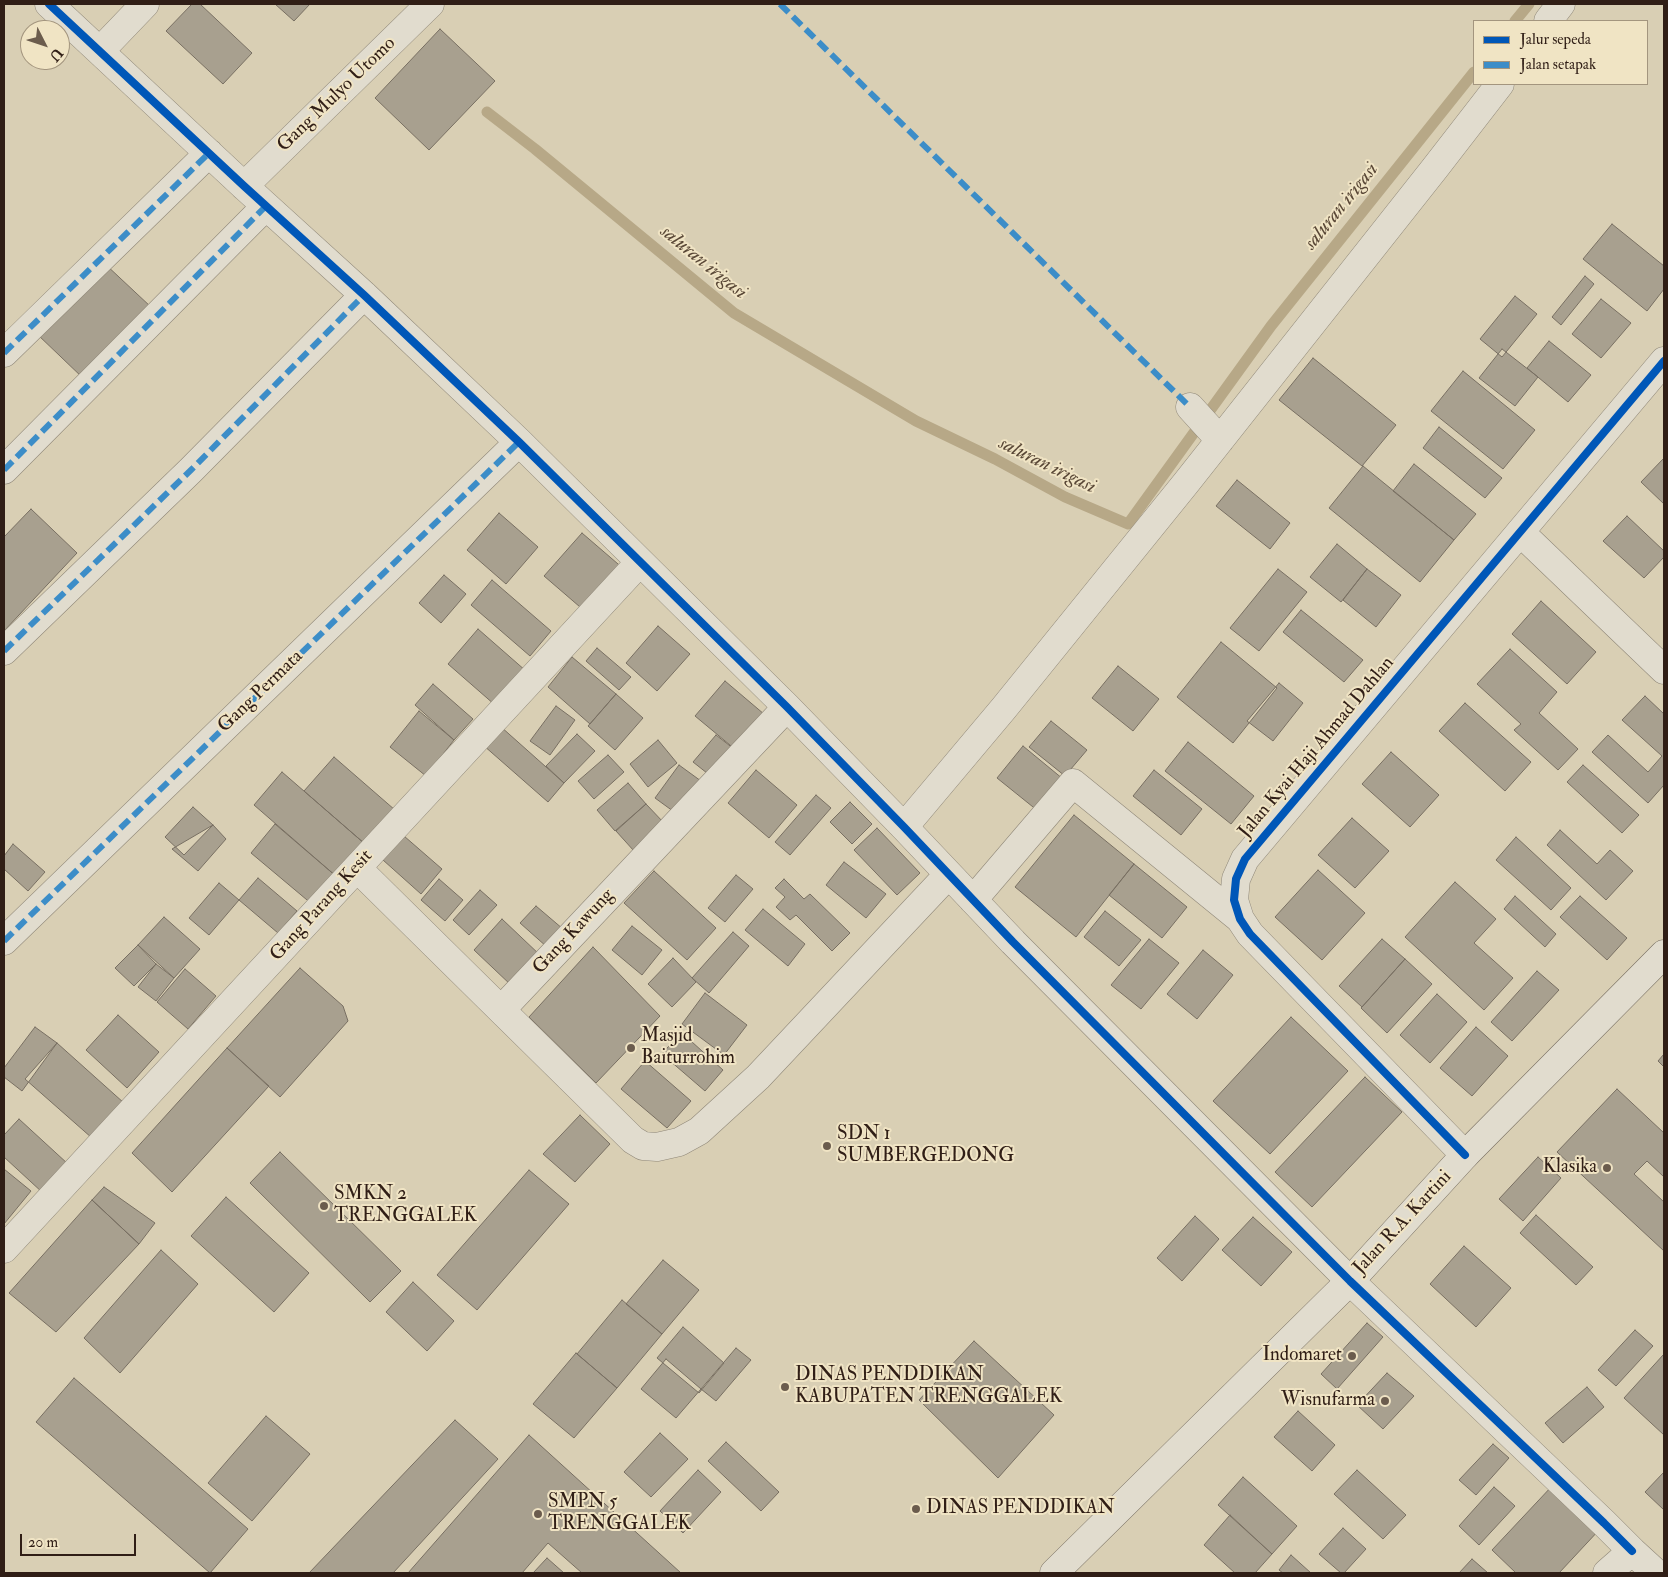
<!DOCTYPE html>
<style>
body{margin:0}
#map{position:relative;width:1668px;height:1577px;overflow:hidden;background:#d9cfb4;font-family:"IM FELL Double Pica",serif}
canvas{display:block}
.frame{position:absolute;inset:0;border:5px solid #301e16;pointer-events:none}
.legend{position:absolute;left:1473px;top:20px;width:175px;height:65px;box-sizing:border-box;background:#f0e4c4;border:1px solid #a3957e;margin:0;padding:6px 9px;list-style:none;font-size:15px;color:#301e16}
.legend li{display:flex;align-items:center;gap:10px;height:25px}
.legend b{width:25px;border:1px solid #a3957e}
.north{position:absolute;left:20px;top:20px;width:50px;height:50px;box-sizing:border-box;background:#f0e4c4;border:1px solid #a3957e;border-radius:50%;rotate:131deg;font-size:14px;font-weight:700;line-height:20px;text-align:center;color:#301e16}
.north::after{content:'';display:block;margin:auto;width:18px;height:22px;background:#6b5c4d;clip-path:polygon(50% 0,100% 100%,50% 72%,0 100%)}
.scale{position:absolute;left:20px;top:1534px;width:116px;height:22px;box-sizing:border-box;border:2px solid #301e16;border-top:0;padding-left:6px;font-size:15px;line-height:18px;white-space:nowrap;color:#301e16;-webkit-text-stroke:4px #f0e4c4;paint-order:stroke}
</style>
<div id="map">
<canvas width="1668" height="1577"></canvas>
<div class="frame"></div>
<ul class="legend">
<li><b style="height:6px;background:#0057b8"></b>Jalur sepeda</li>
<li><b style="height:6px;background:#3c8dc8"></b>Jalan setapak</li>
</ul>
<div class="north">U</div>
<div class="scale">20 m</div>
</div>
<script>
const ctx = document.querySelector('canvas').getContext('2d');
ctx.lineJoin = 'round';
const poly = rows => new Path2D(rows.map(r => 'M' + r).join(''));
function stroke(path, color, width, dash) { ctx.strokeStyle = color; ctx.lineWidth = width; ctx.lineCap = dash ? 'butt' : 'round'; ctx.setLineDash(dash || []); ctx.stroke(path); }
function fill(path, color) { ctx.fillStyle = color; ctx.fill(path, 'evenodd'); }
function drawText(font, color, halo, rows, align = 'center') {
  ctx.font = font + ' "IM FELL Double Pica",serif'; ctx.lineWidth = 4; ctx.setLineDash([]); ctx.textBaseline = 'middle'; ctx.strokeStyle = halo; ctx.fillStyle = color; for (const [text, x, y, turn = 0] of rows) {
    ctx.save(); ctx.translate(x, y); ctx.rotate((+turn || 0) * Math.PI / 180); ctx.textAlign = isNaN(turn) ? turn : align; if (halo) ctx.strokeText(text, 0, 0); ctx.fillText(text, 0, 0); ctx.restore();
  }
}
const stream = poly([
 [1515,21,1529,4],
 [487,112,535,149,734,313,916,421,995,459,1065,497,1128,524,1271,326,1474,72]
]);
const building = poly([
 [192,4,200,4,252,53,223,84,166,31,192,4],
 [275,4,310,4,294,21,275,4],
 [440,29,495,81,429,150,375,98,440,29],
 [1612,224,1664,266,1664,289,1647,311,1583,259,1612,224],
 [104,263,151,307,84,379,37,334,104,263],
 [1585,276,1594,284,1561,325,1552,317,1585,276],
 [1515,296,1537,314,1502,357,1480,339,1515,296],
 [1601,299,1631,323,1601,358,1572,334,1601,299],
 [1549,341,1591,375,1568,402,1527,368,1549,341],
 [1502,349,1538,377,1515,406,1479,378,1502,349],
 [1313,358,1396,425,1362,466,1279,400,1313,358],
 [1463,371,1535,430,1503,469,1431,411,1463,371],
 [1439,427,1502,478,1485,498,1423,448,1439,427],
 [1664,458,1664,504,1641,482,1664,458],
 [1414,464,1476,514,1454,540,1393,491,1414,464],
 [1363,466,1454,540,1420,582,1329,508,1363,466],
 [1237,480,1290,523,1270,549,1216,506,1237,480],
 [31,509,77,553,4,631,4,537,31,509],
 [499,513,538,547,506,584,467,550,499,513],
 [1627,516,1664,551,1664,557,1644,578,1603,541,1627,516],
 [582,533,625,570,587,613,544,576,582,533],
 [1337,544,1367,569,1341,602,1310,577,1337,544],
 [1278,569,1307,592,1259,651,1230,628,1278,569],
 [1367,569,1401,595,1376,627,1343,600,1367,569],
 [444,575,466,594,441,623,419,603,444,575],
 [492,580,551,631,530,656,471,605,492,580],
 [1541,601,1596,652,1567,684,1512,634,1541,601],
 [1301,610,1363,660,1344,682,1283,632,1301,610],
 [658,626,690,654,657,691,626,663,658,626],
 [478,629,526,671,495,705,448,664,478,629],
 [1221,642,1277,688,1233,743,1177,697,1221,642],
 [597,648,631,677,619,690,586,661,597,648],
 [1510,649,1557,692,1539,713,1578,749,1558,770,1514,730,1521,724,1477,684,1510,649],
 [572,657,616,694,590,724,548,687,572,657],
 [1118,666,1159,699,1133,731,1092,698,1118,666],
 [725,681,771,720,742,755,695,716,725,681],
 [1279,683,1303,703,1273,741,1247,721,1279,683],
 [433,684,473,719,454,740,415,705,433,684],
 [616,694,643,718,615,750,588,726,616,694],
 [1645,696,1664,714,1664,785,1648,803,1592,752,1608,735,1648,772,1662,756,1622,720,1645,696],
 [1465,703,1531,762,1505,791,1439,731,1465,703],
 [556,706,575,720,550,755,530,741,556,706],
 [419,711,454,740,426,776,390,747,419,711],
 [1051,721,1087,750,1065,776,1029,747,1051,721],
 [500,726,564,783,548,802,483,745,500,726],
 [577,734,595,751,564,783,546,766,577,734],
 [716,735,734,749,712,777,693,762,716,735],
 [658,740,677,763,648,787,630,764,658,740],
 [1188,742,1254,796,1231,824,1165,771,1188,742],
 [1023,746,1063,779,1038,811,997,778,1023,746],
 [1391,752,1439,795,1410,827,1362,784,1391,752],
 [608,755,624,772,594,799,578,781,608,755],
 [334,757,395,810,365,844,304,791,334,757],
 [679,765,701,781,677,814,655,798,679,765],
 [1583,765,1639,815,1622,833,1567,782,1583,765],
 [756,770,797,805,769,838,728,803,756,770],
 [1154,770,1202,809,1181,835,1133,796,1154,770],
 [282,772,365,844,337,877,254,805,282,772],
 [628,783,646,804,615,831,597,810,628,783],
 [816,795,831,808,790,855,775,842,816,795],
 [850,802,872,824,852,844,830,822,850,802],
 [646,804,664,823,634,851,616,831,646,804],
 [193,807,213,825,184,855,165,837,193,807],
 [1074,815,1134,864,1076,937,1015,887,1074,815],
 [1352,818,1389,851,1355,888,1318,855,1352,818],
 [275,824,337,877,313,905,251,853,275,824],
 [213,825,226,839,198,871,172,849,213,825],
 [877,828,920,873,897,895,854,850,877,828],
 [1560,830,1597,864,1610,850,1633,871,1606,900,1547,845,1560,830],
 [404,836,442,869,421,894,383,860,404,836],
 [1516,837,1571,888,1551,910,1496,860,1516,837],
 [13,844,45,872,28,891,4,869,4,856,13,844],
 [844,862,886,894,866,918,826,885,844,862],
 [1134,864,1187,907,1162,938,1109,895,1134,864],
 [1318,870,1365,913,1322,960,1275,917,1318,870],
 [654,871,716,928,687,960,624,903,654,871],
 [736,875,753,889,725,922,708,908,736,875],
 [258,878,297,911,278,933,239,900,258,878],
 [439,879,463,900,445,921,421,900,439,879],
 [784,879,804,899,810,894,850,933,832,951,796,915,790,920,776,907,785,897,775,888,784,879],
 [1455,882,1496,919,1474,943,1513,978,1484,1010,1405,937,1455,882],
 [219,883,239,900,209,935,189,918,219,883],
 [480,890,497,905,469,935,453,920,480,890],
 [1515,896,1556,934,1545,947,1504,909,1515,896],
 [1580,896,1627,938,1607,960,1560,917,1580,896],
 [536,906,563,929,547,947,520,923,536,906],
 [763,909,805,944,788,966,745,930,763,909],
 [1105,911,1141,940,1119,966,1084,937,1105,911],
 [164,917,200,949,174,978,138,945,164,917],
 [502,919,541,956,512,986,474,950,502,919],
 [632,926,662,950,642,975,612,950,632,926],
 [733,932,749,946,709,993,692,978,733,932],
 [1149,939,1179,963,1141,1009,1111,985,1149,939],
 [1382,939,1405,959,1362,1007,1339,986,1382,939],
 [138,945,156,964,134,986,115,968,138,945],
 [593,947,660,1016,596,1083,529,1017,593,947],
 [1203,950,1233,975,1197,1019,1167,994,1203,950],
 [673,958,696,982,672,1007,648,984,673,958],
 [1405,959,1432,984,1387,1033,1361,1008,1405,959],
 [156,964,174,978,156,1001,138,987,156,964],
 [300,968,343,1006,348,1021,280,1097,227,1048,300,968],
 [185,969,216,996,188,1029,157,1002,185,969],
 [1537,971,1559,990,1512,1041,1491,1022,1537,971],
 [705,993,747,1025,724,1055,682,1024,705,993],
 [1437,994,1467,1022,1430,1063,1400,1035,1437,994],
 [118,1015,159,1052,127,1088,86,1050,118,1015],
 [1291,1017,1348,1071,1270,1154,1213,1101,1291,1017],
 [35,1027,57,1043,22,1091,4,1077,4,1068,35,1027],
 [1476,1027,1508,1056,1472,1096,1440,1068,1476,1027],
 [681,1032,723,1070,705,1091,662,1054,681,1032],
 [57,1043,124,1103,92,1138,25,1079,57,1043],
 [227,1048,269,1086,172,1192,132,1153,227,1048],
 [1664,1054,1664,1067,1658,1061,1664,1054],
 [645,1061,691,1101,667,1128,621,1089,645,1061],
 [1365,1077,1402,1112,1312,1207,1275,1172,1365,1077],
 [1617,1089,1664,1133,1664,1177,1647,1161,1634,1174,1664,1202,1664,1251,1557,1152,1617,1089],
 [580,1115,610,1144,575,1182,543,1154,580,1115],
 [19,1119,68,1164,43,1193,4,1157,4,1135,19,1119],
 [280,1152,401,1271,370,1302,250,1183,280,1152],
 [1538,1157,1561,1178,1523,1221,1499,1199,1538,1157],
 [4,1169,31,1191,4,1224,4,1169],
 [529,1170,569,1204,477,1310,437,1275,529,1170],
 [104,1187,155,1223,139,1244,92,1200,104,1187],
 [226,1197,309,1273,274,1312,191,1236,226,1197],
 [92,1200,139,1244,56,1332,9,1293,92,1200],
 [1536,1215,1593,1267,1576,1285,1520,1233,1536,1215],
 [1195,1216,1219,1239,1182,1281,1157,1258,1195,1216],
 [1253,1217,1292,1252,1261,1286,1222,1250,1253,1217],
 [1464,1246,1511,1288,1476,1327,1430,1284,1464,1246],
 [161,1250,198,1284,120,1373,84,1338,161,1250],
 [663,1260,699,1290,662,1334,626,1304,663,1260],
 [413,1282,454,1321,427,1351,386,1312,413,1282],
 [622,1300,662,1334,617,1388,577,1354,622,1300],
 [1367,1323,1383,1337,1337,1389,1321,1374,1367,1323],
 [683,1327,724,1363,699,1393,657,1358,683,1327],
 [1635,1330,1653,1346,1616,1386,1598,1370,1635,1330],
 [974,1341,1054,1415,998,1478,919,1400,974,1341],
 [736,1348,751,1360,716,1401,701,1389,736,1348],
 [576,1353,617,1388,574,1438,533,1404,576,1353],
 [1664,1354,1664,1435,1624,1398,1664,1354],
 [666,1359,701,1389,676,1418,641,1389,666,1359],
 [1387,1373,1414,1396,1383,1429,1357,1405,1387,1373],
 [74,1378,248,1529,210,1573,36,1422,74,1378],
 [1587,1387,1604,1407,1563,1443,1545,1423,1587,1387],
 [1298,1411,1335,1445,1312,1471,1274,1437,1298,1411],
 [266,1416,310,1454,252,1521,208,1483,266,1416],
 [455,1420,498,1459,393,1573,309,1573,455,1420],
 [660,1433,688,1459,651,1497,624,1472,660,1433],
 [529,1435,681,1573,582,1573,548,1543,522,1573,408,1573,529,1435],
 [726,1442,779,1492,761,1511,708,1461,726,1442],
 [1493,1444,1509,1458,1476,1495,1459,1480,1493,1444],
 [698,1470,721,1492,683,1533,660,1511,698,1470],
 [1357,1470,1406,1515,1383,1539,1334,1494,1357,1470],
 [1664,1472,1664,1510,1645,1492,1664,1472],
 [1243,1477,1297,1526,1272,1554,1218,1505,1243,1477],
 [1553,1485,1600,1529,1559,1573,1516,1573,1492,1550,1553,1485],
 [1494,1487,1515,1506,1479,1545,1459,1526,1494,1487],
 [1230,1515,1272,1554,1255,1573,1235,1573,1204,1545,1230,1515],
 [1343,1528,1366,1549,1344,1573,1341,1573,1319,1554,1343,1528],
 [1291,1555,1311,1573,1283,1573,1279,1570,1291,1555],
 [547,1558,564,1573,533,1573,547,1558],
 [1472,1559,1488,1573,1459,1573,1472,1559]
]);
const street = poly([
 [49,4,244,186,364,295,519,442,787,707,904,827,1013,942,1350,1281,1604,1523,1632,1551],
 [1548,21,1561,4],
 [100,51,145,4],
 [244,186,430,4],
 [4,353,209,153],
 [1190,407,1220,440],
 [4,470,266,206],
 [1520,532,1664,670],
 [4,651,191,470,364,295],
 [904,827,1004,708,1186,483,1435,168,1500,84],
 [357,868,501,1010,787,707],
 [973,900,1073,783,1240,919],
 [4,941,519,442],
 [501,1010,633,1140,643,1146,657,1147,679,1142,699,1131,758,1077,948,875],
 [1465,1155,1250,934,1240,919,1234,900,1236,879,1245,859,1664,361],
 [4,1249,640,562],
 [1607,1573,1632,1551,1656,1573]
]);
const secondary = poly([
 [1054,1573,1350,1281,1465,1155,1664,954]
]);
const quiet = poly([
 [780,4,1190,407],
 [4,353,209,153],
 [4,470,266,206],
 [4,651,191,470,364,295],
 [4,941,519,442]
]);
const cycleway = poly([
 [49,4,244,186,364,295,519,442,787,707,904,827,1013,942,1350,1281,1604,1523,1632,1551],
 [1465,1155,1250,934,1240,919,1234,900,1236,879,1245,859,1664,361]
]);
const markers = [
 [631,1048,5,"#6b5c4d"],
 [827,1146,5,"#6b5c4d"],
 [1607,1168,5,"#6b5c4d"],
 [324,1206,5,"#6b5c4d"],
 [1352,1356,5,"#6b5c4d"],
 [785,1387,5,"#6b5c4d"],
 [1385,1401,5,"#6b5c4d"],
 [916,1509,5,"#6b5c4d"],
 [538,1514,5,"#6b5c4d"]
];
const streetNames = [
 ["Gang Mulyo Utomo",337,95,-44],
 ["Gang Permata",261,692,-44],
 ["Jalan Kyai Haji Ahmad Dahlan",1317,748,-50],
 ["Gang Parang Kesit",322,906,-48],
 ["Gang Kawung",574,932,-47],
 ["Jalan R.A. Kartini",1403,1223,-47]
];
const poiNames = [
 ["Masjid",641,1037],
 ["Baiturrohim",641,1059],
 ["SDN 1",837,1135],
 ["SUMBERGEDONG",837,1157],
 ["Klasika",1597,1168,"right"],
 ["SMKN 2",334,1195],
 ["TRENGGALEK",334,1217],
 ["Indomaret",1342,1356,"right"],
 ["DINAS PENDDIKAN",795,1376],
 ["KABUPATEN TRENGGALEK",795,1398],
 ["Wisnufarma",1375,1401,"right"],
 ["SMPN 5",548,1503],
 ["TRENGGALEK",548,1525],
 ["DINAS PENDDIKAN",926,1509]
];
const waterNames = [
 ["saluran irigasi",1342,207,-51],
 ["saluran irigasi",703,263,39],
 ["saluran irigasi",1047,466,26]
];
stroke(stream, '#b7a887', 11);
fill(building, '#a8a08f');
stroke(building, '#786f62', 1);
stroke(street, '#8f8778', 29);
stroke(secondary, '#786f62', 29);
stroke(street, '#e1dcce', 28);
stroke(secondary, '#e1dcce', 28);
stroke(quiet, '#3c8dc8', 6, [12, 6]);
stroke(cycleway, '#0057b8', 8);
for (const [x, y, r, color] of markers) { const dot = new Path2D(); dot.arc(x, y, r, 0, 2 * Math.PI); ctx.fillStyle = color; ctx.fill(dot); stroke(dot, '#f0e4c4', 2); }
drawText('19px', '#301e16', '#f0e4c4', streetNames);
drawText('19px', '#301e16', '#f0e4c4', poiNames, 'left');
drawText('italic 20px', '#5a4837', '#f0e4c4', waterNames);
</script>
